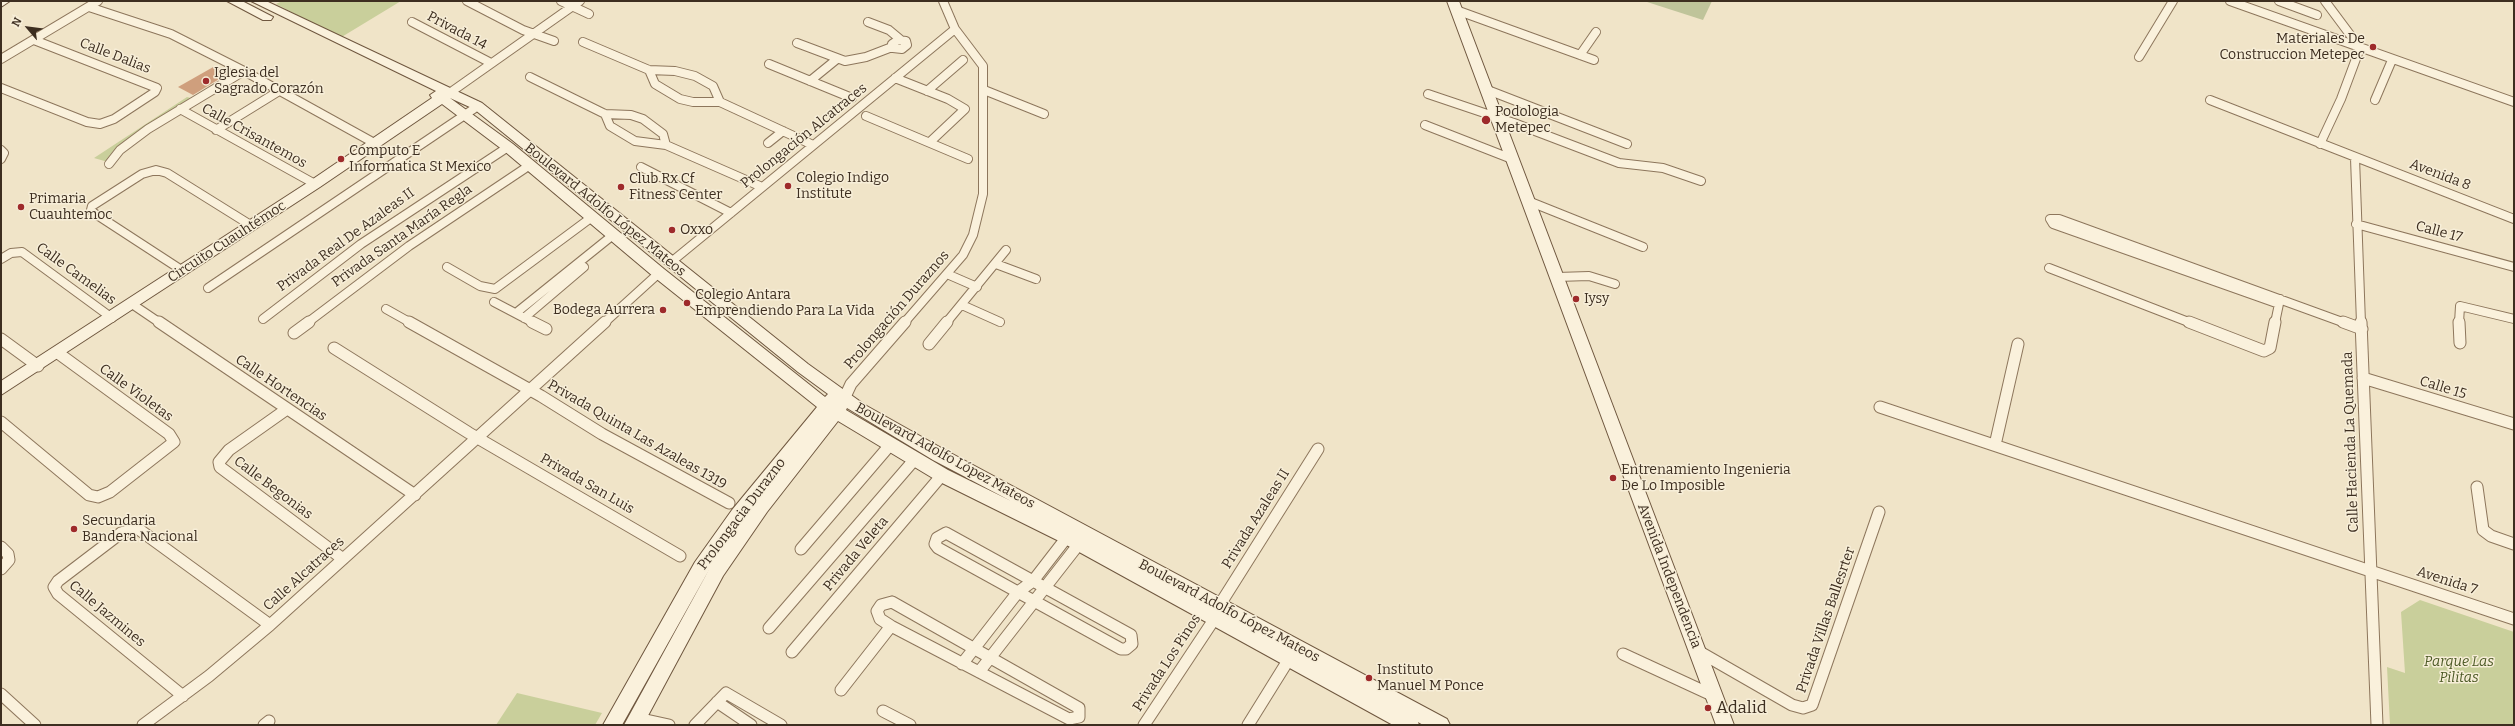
<!DOCTYPE html>
<meta charset="utf-8">
<style>
body{margin:0}
#map{position:relative;width:2515px;height:726px;overflow:hidden;background:#f0e4c8;font-family:Bitter,serif}
canvas{display:block}
.frame{position:absolute;inset:0;border:2px solid #3d2e20;pointer-events:none}
.north{position:absolute;left:8px;top:8px;width:40px;height:40px;-webkit-text-stroke:3px #f7eed8;paint-order:stroke;rotate:298deg;font-size:11px;font-weight:700;line-height:16px;text-align:center;color:#3d2e20}
.north::after{content:'';display:block;margin:auto;width:14px;height:18px;background:#3d2e20;clip-path:polygon(50% 0,100% 100%,50% 72%,0 100%)}
</style>
<div id="map">
<canvas width="2515" height="726"></canvas>
<div class="frame"></div>
<div class="north">N</div>
</div>
<script>
const ctx = document.querySelector('canvas').getContext('2d');
ctx.lineJoin = 'round';
function fill(path, color) { ctx.fillStyle = color; ctx.fill(path, 'evenodd'); }
const poly = rows => new Path2D(rows.map(r => 'M' + r).join(''));
function stroke(path, color, width, dash) { ctx.strokeStyle = color; ctx.lineWidth = width; ctx.lineCap = dash ? 'butt' : 'round'; ctx.setLineDash(dash || []); ctx.stroke(path); }
function drawText(font, color, halo, rows, align = 'center') {
  ctx.font = font + ' Bitter,serif'; ctx.lineWidth = 3; ctx.setLineDash([]); ctx.textBaseline = 'middle'; ctx.strokeStyle = halo; ctx.fillStyle = color; for (const [text, x, y, turn = 0] of rows) {
    ctx.save(); ctx.translate(x, y); ctx.rotate((+turn || 0) * Math.PI / 180); ctx.textAlign = isNaN(turn) ? turn : align; if (halo) ctx.strokeText(text, 0, 0); ctx.fillText(text, 0, 0); ctx.restore();
  }
}
const green = poly([
 [282,1,401,1,340,38,276,4],
 [187,97,195,99,108,162,94,158],
 [2420,600,2514,632,2514,725,2390,725,2387,667,2405,673,2401,612],
 [517,693,602,713,595,725,496,725]
]);
const cemetery = poly([
 [1644,1,1712,1,1703,20]
]);
const building = poly([
 [215,66,229,73,193,95,178,87]
]);
const streetFar1 = poly([
 [467,1,523,30,554,41],
 [561,1,589,14],
 [2230,1,2514,102],
 [2279,1,2317,15],
 [2325,1,2360,48],
 [89,7,171,34,244,71,376,144],
 [1456,10,1594,60],
 [412,22,491,63],
 [868,22,889,30,901,40],
 [898,40,906,41,907,45,902,49,893,48,892,44,898,40],
 [583,42,649,70,675,71,695,76,713,86,720,102],
 [797,43,845,61,866,57,892,47],
 [1580,55,1596,32],
 [2139,57,2173,1],
 [1,59,98,1],
 [769,64,852,98],
 [649,70,655,84,680,99,693,102,720,102,813,145],
 [530,77,605,114,631,115,643,119,663,134,666,145],
 [895,78,948,99,965,109,930,142],
 [810,81,837,59],
 [1,88,87,122,100,124,114,119,155,92,157,88,34,40],
 [1485,89,1627,144],
 [984,90,1044,114],
 [927,91,963,60],
 [451,92,580,1],
 [1428,94,1514,123,1619,163,1663,168,1701,181],
 [2210,100,2514,219],
 [2375,100,2392,60],
 [180,109,315,184],
 [605,114,610,126,635,141,666,145,762,187],
 [866,116,968,159],
 [1425,125,1512,159],
 [216,130,279,91],
 [768,143,783,131],
 [2320,144,2341,99,2360,48],
 [1,150,4,153,1,159],
 [2355,158,2361,323],
 [109,164,120,150,148,129,244,71],
 [641,167,731,213],
 [1528,201,1643,247],
 [2356,224,2514,267],
 [1,259,11,253,22,252,112,318],
 [670,263,955,29],
 [996,264,1036,279],
 [447,267,480,286,495,289,592,217],
 [2049,268,2191,323],
 [183,271,94,213,91,210,92,206,142,174,156,170,167,173,252,226],
 [947,274,977,287],
 [1557,277,1589,276,1615,284],
 [208,288,478,106],
 [494,302,534,323],
 [132,304,160,323],
 [2279,304,2053,224,2050,219,2059,219,2345,323],
 [962,305,1000,322],
 [386,309,411,323],
 [516,313,613,235],
 [524,318,584,267],
 [263,319,361,244,508,147],
 [307,323,409,246,530,165],
 [604,323,659,273],
 [904,323,963,255,973,235,983,194,983,66,955,29,943,1],
 [946,323,1006,250],
 [2275,323,2280,299],
 [2459,323,2460,306,2514,319]
]);
const street = poly([
 [159,322,415,495],
 [409,322,541,396,602,434,729,503],
 [532,322,546,329],
 [2189,322,2264,351,2270,348,2275,322],
 [2343,322,2362,329],
 [2361,322,2377,725],
 [2459,322,2460,343],
 [294,333,309,322],
 [1,339,38,366],
 [929,344,947,322],
 [334,348,469,433,680,556],
 [2363,378,2514,424],
 [844,399,851,384,905,322],
 [1880,407,2514,619],
 [287,409,229,450,219,462,220,467,343,559],
 [1,422,89,495,98,497,110,492,174,442,169,434,58,353],
 [1995,445,2018,344],
 [2477,487,2483,530,2491,536,2514,544],
 [946,533,1131,635,1132,644,1126,649,1121,649,938,548,935,544,937,538,946,533],
 [1,547,8,554,9,560,1,569],
 [801,549,890,445],
 [892,602,1079,708,1079,717,1069,719,891,626,880,619,877,611,881,605,892,602],
 [1219,606,1318,449],
 [769,628,915,459],
 [1698,651,1792,705,1803,708,1812,705,1879,512],
 [792,652,942,475],
 [1623,654,1714,696],
 [962,664,1018,592,1033,581,1067,537],
 [979,672,1082,540],
 [841,690,891,626],
 [1,694,35,725],
 [183,696,58,594,54,587,58,581,121,533,137,528,270,625],
 [717,702,751,725],
 [883,711,910,725],
 [637,718,669,725],
 [143,725,209,676,270,625,605,322],
 [264,725,269,721],
 [695,725,726,693,781,725],
 [1144,725,1215,618],
 [1248,725,1289,659]
]);
const secondary = poly([
 [1,1,10,1,1,7,1,1],
 [227,1,242,1,273,17,271,20,263,20,227,1],
 [251,1,266,1,482,103,808,364,865,405,945,450,1447,719,1450,725,1423,725,1418,722,1419,725,1393,725,1061,542,936,480,838,421,767,512,723,576,643,725,624,725,710,568,622,725,603,725,695,562,732,510,817,407,654,277,503,150,442,104,320,187,1,395,1,381,310,181,432,98,430,95,436,91,251,1],
 [450,98,474,109,798,372,828,394,825,397,664,269,513,144,450,98],
 [847,408,933,460,1011,501,948,470,846,410,847,408],
 [1447,1,1459,1,1734,725,1716,725,1447,1]
]);
const markers = [
 [2373,47,4,"#9e2a2b"],
 [206,81,4,"#9e2a2b"],
 [1486,120,5,"#9e2a2b"],
 [341,159,4,"#9e2a2b"],
 [788,186,4,"#9e2a2b"],
 [621,187,4,"#9e2a2b"],
 [21,207,4,"#9e2a2b"],
 [672,230,4,"#9e2a2b"],
 [1576,299,4,"#9e2a2b"],
 [687,303,4,"#9e2a2b"],
 [663,310,4,"#9e2a2b"],
 [1613,478,4,"#9e2a2b"],
 [74,529,4,"#9e2a2b"],
 [1369,678,4,"#9e2a2b"],
 [1708,708,4,"#9e2a2b"]
];
const streetNames = [
 ["Privada 14",457,31,28],
 ["Calle Dalias",115,56,21],
 ["Calle Crisantemos",254,136,29],
 ["Prolongación Alcatraces",804,136,-39],
 ["Avenida 8",2440,175,21],
 ["Boulevard Adolfo López Mateos",605,210,39],
 ["Calle 17",2439,232,15],
 ["Privada Santa María Regla",402,236,-35],
 ["Privada Real De Azaleas II",346,240,-36],
 ["Circuito Cuauhtémoc",227,242,-33],
 ["Calle Camelias",76,274,36],
 ["Prolongación Duraznos",897,310,-49],
 ["Calle Hortencias",281,388,34],
 ["Calle 15",2443,388,17],
 ["Calle Violetas",136,393,36],
 ["Privada Quinta Las Azaleas 1319",637,435,30],
 ["Calle Hacienda La Quemada",2351,442,-92],
 ["Boulevard Adolfo López Mateos",945,456,29],
 ["Privada San Luis",587,484,30],
 ["Calle Begonias",273,488,37],
 ["Prolongacia Durazno",742,514,-53],
 ["Privada Azaleas II",1256,519,-58],
 ["Privada Veleta",856,554,-50],
 ["Calle Alcatraces",304,574,-42],
 ["Avenida Independencia",1669,576,69],
 ["Avenida 7",2447,581,18],
 ["Boulevard Adolfo López Mateos",1229,611,28],
 ["Calle Jazmines",107,614,40],
 ["Privada Villas Ballesrter",1826,620,-71],
 ["Privada Los Pinos",1167,663,-57]
];
const poiNames = [
 ["Materiales De",2365,39,"right"],
 ["Construccion Metepec",2365,55,"right"],
 ["Iglesia del",214,73],
 ["Sagrado Corazón",214,89],
 ["Podologia",1495,112],
 ["Metepec",1495,128],
 ["Computo E",349,151],
 ["Informatica St Mexico",349,167],
 ["Colegio Indigo",796,178],
 ["Institute",796,194],
 ["Club Rx Cf",629,179],
 ["Fitness Center",629,195],
 ["Primaria",29,199],
 ["Cuauhtemoc",29,215],
 ["Oxxo",680,230],
 ["Colegio Antara",695,295],
 ["Emprendiendo Para La Vida",695,311],
 ["Iysy",1584,299],
 ["Bodega Aurrera",655,310,"right"],
 ["Entrenamiento Ingenieria",1621,470],
 ["De Lo Imposible",1621,486],
 ["Secundaria",82,521],
 ["Bandera Nacional",82,537],
 ["Instituto",1377,670],
 ["Manuel M Ponce",1377,686]
];
const parkNames = [
 ["Parque Las",2459,662],
 ["Pilitas",2459,678]
];
const nearPoinames = [
 ["Adalid",1716,708]
];
fill(green, '#c9cf9b');
fill(cemetery, '#bfc49a');
fill(building, '#cf9f7d');
stroke(streetFar1, '#8d765c', 10);
stroke(street, '#8d765c', 13);
stroke(secondary, '#6f573f', 2);
stroke(streetFar1, '#faf1dc', 8);
stroke(street, '#faf1dc', 11);
fill(secondary, '#faf1dc');
for (const [x, y, r, color] of markers) { const dot = new Path2D(); dot.arc(x, y, r, 0, 2 * Math.PI); ctx.fillStyle = color; ctx.fill(dot); stroke(dot, '#f7eed8', 1.5); }
drawText('14px', '#3d2e20', '#f7eed8', streetNames);
drawText('14px', '#3d2e20', '#f7eed8', poiNames, 'left');
drawText('italic 14px', '#4d5a26', '#f7eed8', parkNames);
drawText('17px', '#3d2e20', '#f7eed8', nearPoinames, 'left');
</script>
